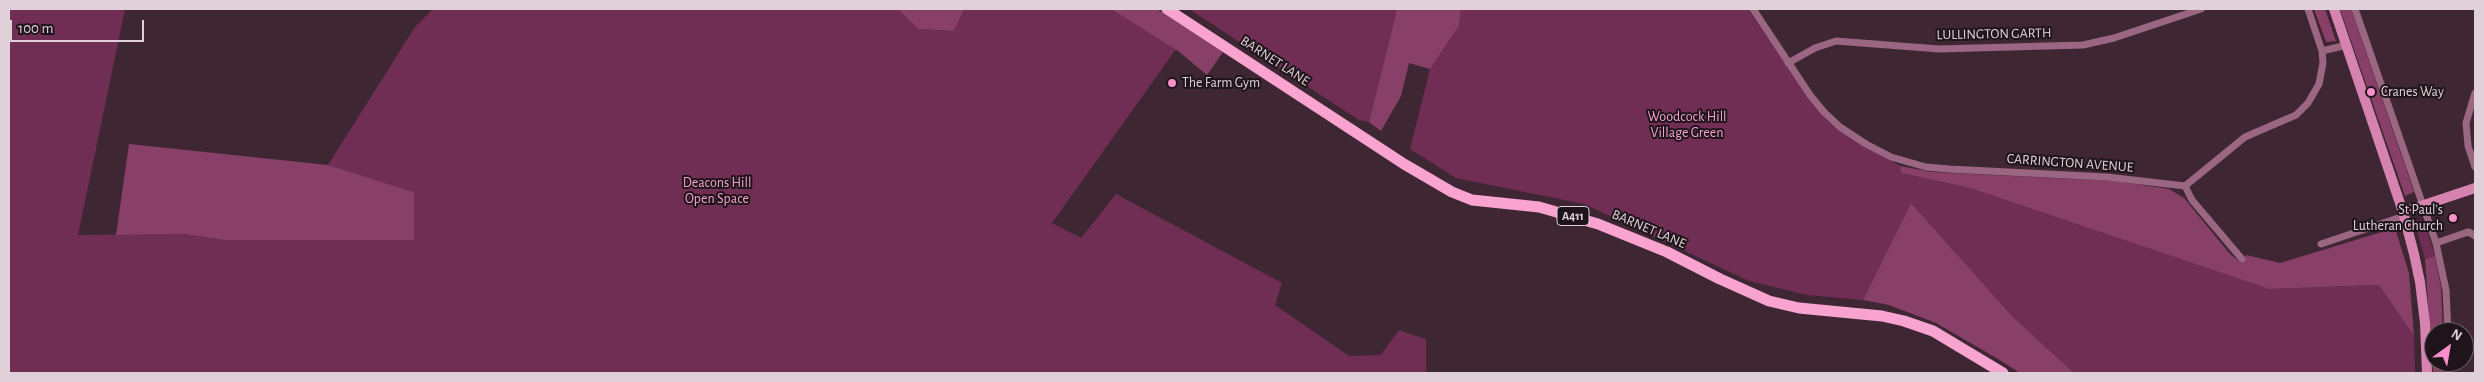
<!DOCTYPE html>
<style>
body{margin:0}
#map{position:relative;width:2484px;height:382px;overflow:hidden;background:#3e2733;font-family:"Alegreya Sans",sans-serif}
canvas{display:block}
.frame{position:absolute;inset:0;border:10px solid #e0d1d8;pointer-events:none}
.north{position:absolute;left:2424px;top:322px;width:50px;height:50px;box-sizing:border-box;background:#1e1419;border:1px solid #6c6065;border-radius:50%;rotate:32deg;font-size:14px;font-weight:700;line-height:20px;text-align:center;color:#e0d1d8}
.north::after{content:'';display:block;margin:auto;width:18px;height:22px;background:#f98fc9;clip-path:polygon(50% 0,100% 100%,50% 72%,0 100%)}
.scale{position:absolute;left:10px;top:20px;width:134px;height:22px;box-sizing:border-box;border:2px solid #e0d1d8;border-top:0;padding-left:6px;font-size:15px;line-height:18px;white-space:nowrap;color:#e0d1d8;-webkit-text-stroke:4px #1e1419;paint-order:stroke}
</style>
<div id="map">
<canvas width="2484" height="382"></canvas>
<div class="frame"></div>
<div class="north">N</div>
<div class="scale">100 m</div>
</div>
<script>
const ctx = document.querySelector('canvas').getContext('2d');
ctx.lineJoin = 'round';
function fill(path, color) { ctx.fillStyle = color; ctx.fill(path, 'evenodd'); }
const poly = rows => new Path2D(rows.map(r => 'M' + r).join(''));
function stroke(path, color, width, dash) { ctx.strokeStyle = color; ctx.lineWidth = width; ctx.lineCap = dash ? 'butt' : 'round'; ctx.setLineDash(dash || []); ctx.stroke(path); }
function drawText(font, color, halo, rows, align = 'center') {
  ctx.font = font + ' "Alegreya Sans",sans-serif'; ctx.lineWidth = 4; ctx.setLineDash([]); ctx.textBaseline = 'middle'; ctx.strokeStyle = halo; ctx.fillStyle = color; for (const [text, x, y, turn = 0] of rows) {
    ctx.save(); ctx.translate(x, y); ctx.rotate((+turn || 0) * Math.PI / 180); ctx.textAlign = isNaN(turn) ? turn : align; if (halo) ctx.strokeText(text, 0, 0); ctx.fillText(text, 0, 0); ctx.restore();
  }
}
const green = poly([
 [9,9,125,9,78,235,184,234,224,240,413,240,414,192,328,165,415,27,433,9,898,9,918,29,954,31,964,9,1111,9,1176,49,1052,223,1081,238,1116,194,1282,283,1275,305,1349,356,1381,355,1399,330,1426,339,1426,373,9,373],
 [1189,9,1397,9,1369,122,1359,120],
 [1461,9,1748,9,1809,99,1829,122,1900,166,1901,173,1970,188,2269,289,2379,285,2414,336,2415,373,2074,373,2013,317,1911,203,1863,300,1807,295,1749,281,1584,204,1456,178,1410,149,1430,69,1459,26],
 [2420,220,2424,222,2435,256,2425,259,2415,225,2415,221]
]);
const forest = poly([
 [898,9,964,9,954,31,918,29],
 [1111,9,1157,9,1223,52,1207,75,1178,51],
 [1397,9,1461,9,1459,26,1430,69,1409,63,1401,96,1381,131,1369,122],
 [2314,9,2325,9,2336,41,2326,42],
 [2340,9,2351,9,2414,192,2405,196],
 [129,144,328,165,414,192,414,240,224,240,184,234,116,235],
 [1900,166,1932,172,2115,181,2169,189,2184,198,2230,254,2241,263,2246,255,2280,263,2395,228,2409,273,2414,336,2379,285,2269,289,1970,188,1901,173],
 [1911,203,2013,317,2074,373,2020,373,1998,359,1936,323,1889,305,1863,300],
 [2435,256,2441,287,2443,332,2434,332,2434,362,2444,362,2444,373,2433,373,2425,259]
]);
const street = poly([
 [1753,9,1810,95,1824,112,1840,127,1866,144,1891,157,1926,167,1949,169,2107,177,2185,186,2245,137,2296,115,2308,103,2319,84,2323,63,2322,51,2308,9],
 [2355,9,2436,243,2446,290,2448,332],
 [2322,51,2347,45],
 [1788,63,1815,48,1836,41,1939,49,2083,45,2114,38,2201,9],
 [2475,93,2466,123,2468,146,2475,167],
 [2185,186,2192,200,2242,259],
 [2436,243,2465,233,2469,232,2475,236],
 [2321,244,2404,216],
 [2449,362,2450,373]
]);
const secondary = poly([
 [2334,9,2403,212,2414,254,2420,282,2425,323,2427,373],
 [2403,212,2475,188]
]);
const primary = poly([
 [1167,9,1404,164,1452,192,1472,200,1539,207,1598,224,1667,252,1720,279,1769,301,1799,308,1882,316,1904,321,1933,331,2003,373]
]);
const markers = [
 [1172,83,5,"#f98fc9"],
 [2371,92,5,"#f98fc9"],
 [2453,218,5,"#f98fc9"]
];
const shields = [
 [1573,216,32]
];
const shieldNames = [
 ["A411",1573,216]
];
const streetNames = [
 ["LULLINGTON GARTH",1994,34,-1],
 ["BARNET LANE",1275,61,33],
 ["CARRINGTON AVENUE",2070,163,4],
 ["BARNET LANE",1649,229,23]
];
const poiNames = [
 ["The Farm Gym",1182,83],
 ["Cranes Way",2381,92],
 ["St Paul's",2443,210,"right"],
 ["Lutheran Church",2443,226,"right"]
];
const parkNames = [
 ["Woodcock Hill",1687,117],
 ["Village Green",1687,133],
 ["Deacons Hill",717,183],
 ["Open Space",717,199]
];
fill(green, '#702e54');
fill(forest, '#883f68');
stroke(street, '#9b6681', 7);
stroke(secondary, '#d783b0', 10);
stroke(primary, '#f9a3d0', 11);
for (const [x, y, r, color] of markers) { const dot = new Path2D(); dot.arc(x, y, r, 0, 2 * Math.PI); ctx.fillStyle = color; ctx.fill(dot); stroke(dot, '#1e1419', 2); }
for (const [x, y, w] of shields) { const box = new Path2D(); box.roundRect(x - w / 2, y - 9.5, w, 19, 4); ctx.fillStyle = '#1e1419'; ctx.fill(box); stroke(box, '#e0d1d8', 1); }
drawText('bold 12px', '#e0d1d8', null, shieldNames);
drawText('14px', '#e0d1d8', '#1e1419', streetNames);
drawText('14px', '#e0d1d8', '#1e1419', poiNames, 'left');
drawText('14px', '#f7a3cf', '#1e1419', parkNames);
</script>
